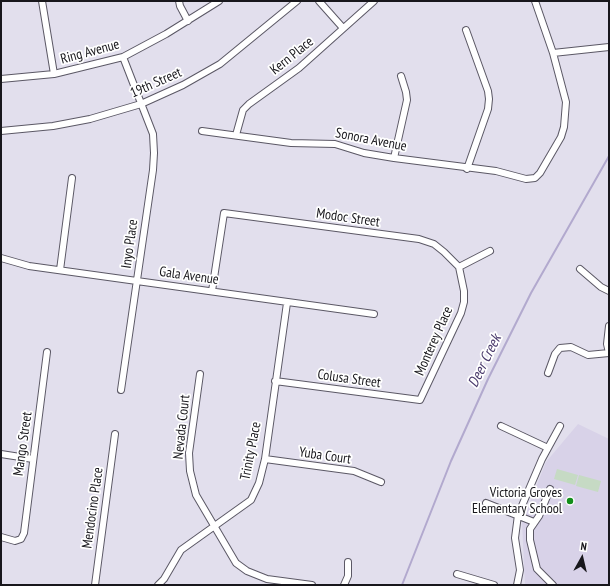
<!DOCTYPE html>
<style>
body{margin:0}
#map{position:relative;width:610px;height:586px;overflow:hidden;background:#e2dfed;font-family:"PT Sans Narrow",sans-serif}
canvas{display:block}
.frame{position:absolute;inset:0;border:2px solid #18171c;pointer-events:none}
.north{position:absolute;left:562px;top:538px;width:40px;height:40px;-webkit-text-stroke:3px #fff;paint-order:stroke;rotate:8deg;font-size:11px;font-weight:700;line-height:16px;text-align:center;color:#18171c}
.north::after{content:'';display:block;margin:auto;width:14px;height:18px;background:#18171c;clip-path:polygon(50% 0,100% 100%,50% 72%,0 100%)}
</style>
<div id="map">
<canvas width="610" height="586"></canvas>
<div class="frame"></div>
<div class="north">N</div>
</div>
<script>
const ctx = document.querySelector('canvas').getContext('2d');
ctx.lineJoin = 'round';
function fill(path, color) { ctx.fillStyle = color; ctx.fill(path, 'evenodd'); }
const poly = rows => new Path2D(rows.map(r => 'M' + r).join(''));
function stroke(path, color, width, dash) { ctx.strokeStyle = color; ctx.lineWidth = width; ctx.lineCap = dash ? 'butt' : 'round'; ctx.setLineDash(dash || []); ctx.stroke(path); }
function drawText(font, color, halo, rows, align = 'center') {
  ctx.font = font + ' "PT Sans Narrow",sans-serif'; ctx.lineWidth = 3.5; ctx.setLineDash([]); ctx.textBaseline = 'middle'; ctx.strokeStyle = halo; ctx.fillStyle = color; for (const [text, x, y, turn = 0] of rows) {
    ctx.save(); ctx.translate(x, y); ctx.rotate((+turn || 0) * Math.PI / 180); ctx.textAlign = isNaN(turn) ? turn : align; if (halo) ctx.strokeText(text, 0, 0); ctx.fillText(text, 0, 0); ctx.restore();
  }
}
const built = poly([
 [578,424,609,439,609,585,525,585,522,522,546,462]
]);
const green = poly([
 [557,469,578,475,575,485,554,479],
 [579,475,601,481,598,492,576,486]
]);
const stream = poly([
 [402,585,451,461,488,379,531,293,609,156]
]);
const minor = poly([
 [42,1,54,74],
 [179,1,180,6,188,21],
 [319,1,343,28],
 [466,30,488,91,489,99,488,109,467,169],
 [553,53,609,47],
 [1,79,54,74,123,57,166,34,219,1],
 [1,131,53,126,90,119,141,104,183,85,220,64,297,1],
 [202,131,291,143,335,144,364,153,394,158,496,171,526,179,535,178,540,173,561,137,564,127,566,102,553,53,535,1],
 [236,135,243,110,249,104,299,68,374,1],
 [394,158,407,100,406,92,401,76],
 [1,258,29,266,374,314],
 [459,267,490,251],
 [580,269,601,287,609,291],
 [60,270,72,178],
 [212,291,224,213,419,239,434,244,444,252,459,267],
 [609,326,607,344,609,353],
 [548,373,555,354,560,348,571,347,588,355,609,353],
 [200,374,189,453,190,471,196,495,236,563,247,571,267,579,312,585],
 [275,381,420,400,461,313,464,302,464,291,459,267],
 [121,390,153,170,154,153,153,134,123,57],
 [501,426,548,448],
 [1,454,33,459],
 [265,459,354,471,381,482],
 [550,489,539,516,530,529,530,540,537,569,553,585],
 [486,503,534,522],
 [1,537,15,541,21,539,24,533,47,352],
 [457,574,494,585],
 [95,585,115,434],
 [158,585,164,579,181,550,251,500,259,483,265,459,287,303],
 [344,585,348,576,348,562],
 [517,585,520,570,515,538,518,515,542,459,560,426]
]);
const markers = [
 [570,501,4,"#128e1a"]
];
const streetNames = [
 ["Ring Avenue",90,52,-15],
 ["Kern Place",292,56,-39],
 ["19th Street",156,83,-24],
 ["Sonora Avenue",371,140,11],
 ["Modoc Street",348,218,8],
 ["Inyo Place",130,244,-82],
 ["Gala Avenue",189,276,8],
 ["Monterey Place",434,341,-66],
 ["Colusa Street",349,379,8],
 ["Nevada Court",182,427,-84],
 ["Mango Street",23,444,-82],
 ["Trinity Place",251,451,-79],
 ["Yuba Court",325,456,8],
 ["Mendocino Place",93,508,-82]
];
const poiNames = [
 ["Victoria Groves",562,493],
 ["Elementary School",562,509]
];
const waterNames = [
 ["Deer Creek",485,361,-64]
];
fill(built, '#d8d2e8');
fill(green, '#c6dac4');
stroke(stream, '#b2a9ce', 2);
stroke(minor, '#5b5865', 8);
stroke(minor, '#fff', 6);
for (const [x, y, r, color] of markers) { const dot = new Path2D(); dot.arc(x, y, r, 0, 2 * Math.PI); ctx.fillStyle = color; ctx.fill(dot); stroke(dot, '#fff', 1.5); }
drawText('14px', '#18171c', '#fff', streetNames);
drawText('14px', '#18171c', '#fff', poiNames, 'right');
drawText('italic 15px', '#4b3b6d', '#fff', waterNames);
</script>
